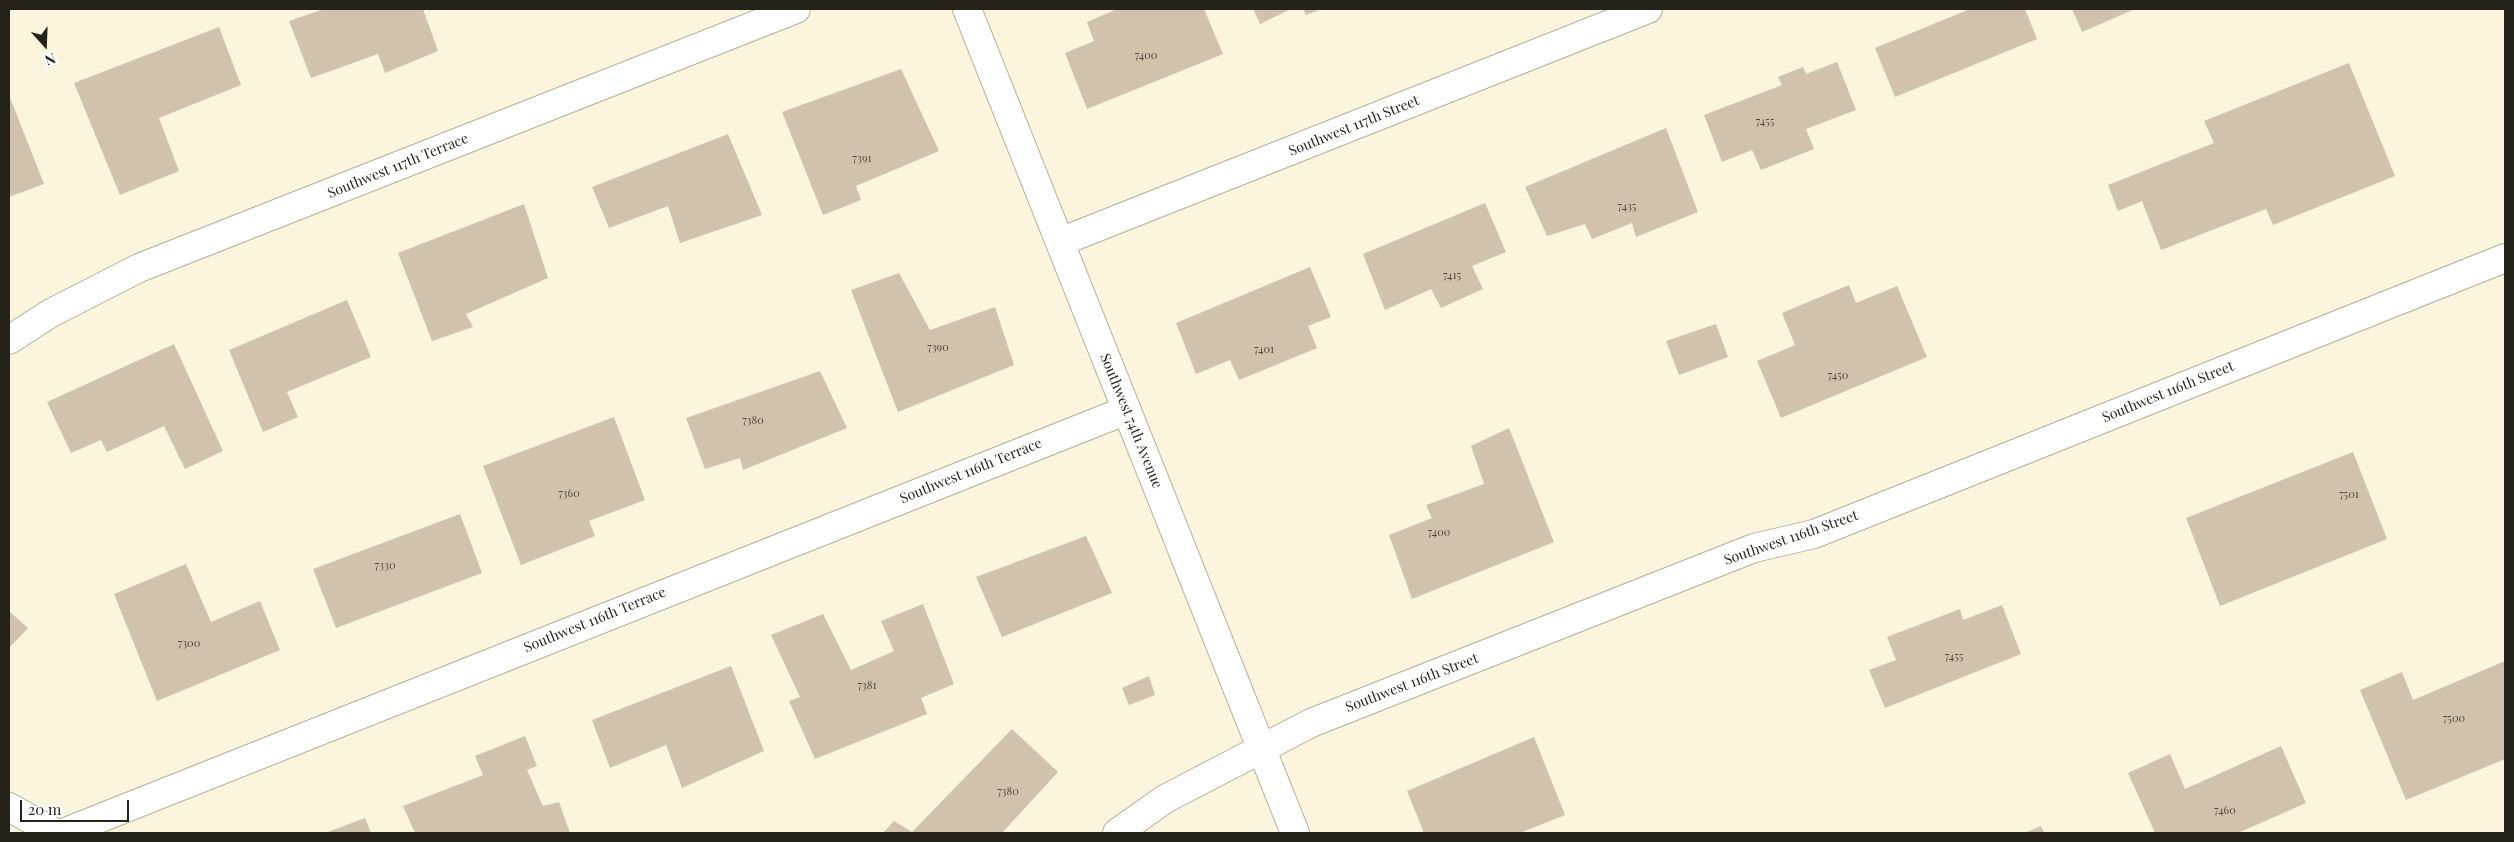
<!DOCTYPE html>
<style>
body{margin:0}
#map{position:relative;width:2514px;height:842px;overflow:hidden;background:#fbf5dd;font-family:"Playfair Display",serif}
canvas{display:block}
.frame{position:absolute;inset:0;border:10px solid #25221a;pointer-events:none}
.north{position:absolute;left:20px;top:20px;width:50px;height:50px;-webkit-text-stroke:4px #fff;paint-order:stroke;rotate:160deg;font-size:14px;font-weight:700;line-height:20px;text-align:center;color:#25221a}
.north::after{content:'';display:block;margin:auto;width:18px;height:22px;background:#25221a;clip-path:polygon(50% 0,100% 100%,50% 72%,0 100%)}
.scale{position:absolute;left:20px;top:800px;width:109px;height:22px;box-sizing:border-box;border:2px solid #25221a;border-top:0;padding-left:6px;font-size:15px;line-height:18px;white-space:nowrap;color:#25221a;-webkit-text-stroke:4px #fff;paint-order:stroke}
</style>
<div id="map">
<canvas width="2514" height="842"></canvas>
<div class="frame"></div>
<div class="north">N</div>
<div class="scale">20 m</div>
</div>
<script>
const ctx = document.querySelector('canvas').getContext('2d');
ctx.lineJoin = 'round';
function fill(path, color) { ctx.fillStyle = color; ctx.fill(path, 'evenodd'); }
const poly = rows => new Path2D(rows.map(r => 'M' + r).join(''));
function stroke(path, color, width, dash) { ctx.strokeStyle = color; ctx.lineWidth = width; ctx.lineCap = dash ? 'butt' : 'round'; ctx.setLineDash(dash || []); ctx.stroke(path); }
function drawText(font, color, halo, rows, align = 'center') {
  ctx.font = font + ' "Playfair Display",serif'; ctx.lineWidth = 5; ctx.setLineDash([]); ctx.textBaseline = 'middle'; ctx.strokeStyle = halo; ctx.fillStyle = color; for (const [text, x, y, turn = 0] of rows) {
    ctx.save(); ctx.translate(x, y); ctx.rotate((+turn || 0) * Math.PI / 180); ctx.textAlign = isNaN(turn) ? turn : align; if (halo) ctx.strokeText(text, 0, 0); ctx.fillText(text, 0, 0); ctx.restore();
  }
}
const building = poly([
 [324,9,423,9,438,51,385,73,378,54,311,78,289,21],
 [1117,9,1204,9,1223,54,1087,109,1065,53,1094,41,1087,22],
 [1253,9,1291,9,1260,24],
 [1303,9,1322,9,1306,15],
 [1970,9,2025,9,2037,39,1895,97,1875,48],
 [2072,9,2135,9,2082,32],
 [219,27,241,85,159,118,179,171,120,195,74,83],
 [1837,62,1856,110,1806,129,1814,149,1761,170,1752,150,1722,162,1704,115,1782,85,1778,77,1803,67,1806,74],
 [2349,63,2395,176,2273,225,2266,209,2161,250,2142,201,2118,211,2108,185,2214,143,2204,121],
 [901,69,939,151,856,186,861,200,823,215,782,112],
 [9,95,44,184,9,197],
 [1666,128,1698,212,1636,237,1632,223,1592,239,1585,224,1547,236,1525,187],
 [728,134,762,215,680,243,668,206,609,228,592,187],
 [1485,203,1506,252,1472,266,1483,289,1441,308,1431,289,1385,310,1363,254],
 [524,204,548,278,466,314,473,327,432,341,398,253],
 [1310,267,1331,317,1308,326,1317,348,1239,380,1230,360,1196,374,1176,323],
 [899,273,930,330,995,307,1014,365,898,412,851,290],
 [1849,285,1856,303,1897,286,1927,357,1781,418,1757,361,1795,345,1782,313],
 [347,300,371,357,287,392,298,417,263,432,229,350],
 [1716,324,1728,357,1679,375,1666,341],
 [174,344,223,451,185,469,164,426,107,452,101,440,71,453,47,402],
 [820,371,847,428,743,470,740,458,705,469,686,418],
 [614,417,645,500,589,521,595,536,521,565,483,466],
 [1509,428,1554,542,1412,599,1389,535,1432,518,1426,505,1484,484,1471,446],
 [2353,452,2387,539,2220,606,2186,518],
 [460,514,482,573,336,628,313,569],
 [1086,536,1112,593,1002,637,976,577],
 [186,564,211,622,260,601,280,650,157,701,114,594],
 [923,604,954,684,921,698,927,714,815,759,789,701,800,697,771,635,823,614,851,670,894,651,881,621],
 [2002,605,2021,654,1885,708,1869,670,1896,660,1887,637,1960,609,1963,620],
 [9,611,28,628,9,648],
 [2505,661,2505,759,2406,800,2360,690,2402,672,2413,700],
 [731,666,764,751,682,788,666,745,610,768,592,720],
 [1149,676,1155,695,1129,705,1122,688],
 [1012,729,1058,772,1002,833,883,833,894,821,912,832],
 [525,736,537,766,527,770,543,806,559,802,570,833,415,833,403,806,483,775,475,756],
 [1534,737,1565,815,1520,833,1424,833,1407,791],
 [2281,746,2306,803,2238,833,2155,833,2128,773,2170,754,2185,789],
 [365,818,371,833,325,833],
 [2041,826,2044,833,2024,833]
]);
const minor = poly([
 [967,9,1295,833],
 [1060,242,1648,9],
 [9,340,51,313,139,268,796,9],
 [9,807,55,833],
 [63,833,1127,410],
 [1117,833,1165,799,1311,723,1754,548,1814,534,2505,258]
]);
const numberNames = [
 ["7400",1146,56],
 ["7455",1765,122],
 ["7391",862,159],
 ["7435",1627,207],
 ["7415",1452,276],
 ["7390",938,348],
 ["7401",1264,350],
 ["7450",1838,376],
 ["7380",753,421],
 ["7360",569,494],
 ["7501",2349,495],
 ["7400",1439,533],
 ["7330",385,566],
 ["7300",189,644],
 ["7455",1954,657],
 ["7381",867,686],
 ["7500",2454,719],
 ["7380",1008,792],
 ["7460",2225,811]
];
const streetNames = [
 ["Southwest 117th Street",1354,126,-22],
 ["Southwest 117th Terrace",398,166,-22],
 ["Southwest 116th Street",2168,392,-22],
 ["Southwest 74th Avenue",1131,421,68],
 ["Southwest 116th Terrace",971,471,-22],
 ["Southwest 116th Street",1791,538,-19],
 ["Southwest 116th Terrace",595,620,-22],
 ["Southwest 116th Street",1412,683,-21]
];
fill(building, '#d1c2ae');
stroke(minor, '#b4ae98', 30);
stroke(minor, '#fff', 28);
drawText('11px', '#504a3f', null, numberNames);
drawText('14px', '#25221a', '#fff', streetNames);
</script>
